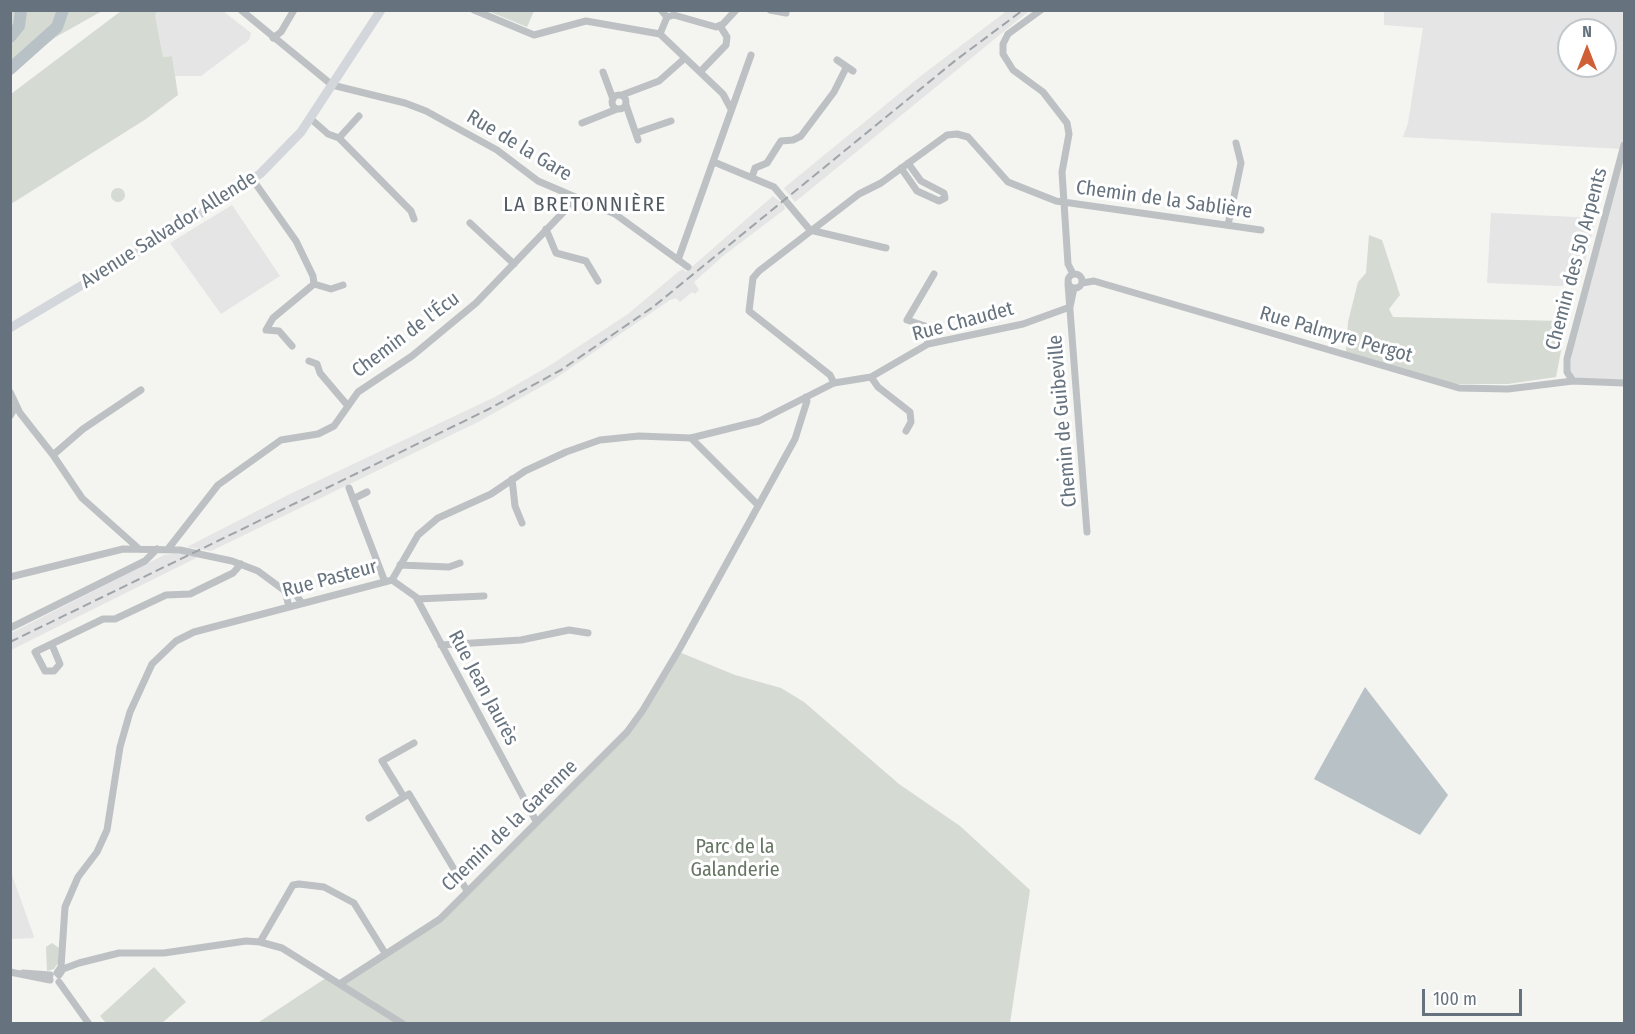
<!DOCTYPE html>
<meta charset="utf-8">
<style>
body{margin:0}
#map{position:relative;width:1635px;height:1034px;overflow:hidden;background:#f4f4f1;font-family:"Fira Sans Condensed",sans-serif}
canvas{display:block}
.frame{position:absolute;inset:0;border:12px solid #66737e;pointer-events:none}
.north{position:absolute;left:1557px;top:18px;width:60px;height:60px;box-sizing:border-box;background:#fff;border:2px solid #c2c7cb;border-radius:50%;rotate:0deg;font-size:16px;font-weight:700;line-height:24px;text-align:center;color:#66737e}
.north::after{content:'';display:block;margin:auto;width:21px;height:27px;background:#ce5f37;clip-path:polygon(50% 0,100% 100%,50% 72%,0 100%)}
.scale{position:absolute;left:1422px;top:989px;width:100px;height:27px;box-sizing:border-box;border:3px solid #66737e;border-top:0;padding-left:8px;font-size:18px;line-height:21px;white-space:nowrap;color:#66737e;-webkit-text-stroke:4px #fff;paint-order:stroke}
</style>
<div id="map">
<canvas width="1635" height="1034"></canvas>
<div class="frame"></div>
<div class="north">N</div>
<div class="scale">100 m</div>
</div>
<script>
const ctx = document.querySelector('canvas').getContext('2d');
ctx.lineJoin = 'round';
function fill(path, color) { ctx.fillStyle = color; ctx.fill(path, 'evenodd'); }
const poly = rows => new Path2D(rows.map(r => 'M' + r).join(''));
function stroke(path, color, width, dash) { ctx.strokeStyle = color; ctx.lineWidth = width; ctx.lineCap = dash ? 'butt' : 'round'; ctx.setLineDash(dash || []); ctx.stroke(path); }
function drawText(font, color, halo, rows, align = 'center') {
  ctx.font = font + ' "Fira Sans Condensed",sans-serif'; ctx.lineWidth = 6; ctx.setLineDash([]); ctx.textBaseline = 'middle'; ctx.strokeStyle = halo; ctx.fillStyle = color; for (const [text, x, y, turn = 0] of rows) {
    ctx.save(); ctx.translate(x, y); ctx.rotate((+turn || 0) * Math.PI / 180); ctx.textAlign = isNaN(turn) ? turn : align; if (halo) ctx.strokeText(text, 0, 0); ctx.fillText(text, 0, 0); ctx.restore();
  }
}
const built = poly([
 [1008,10,1029,11,795,202,786,191,784,188,922,75],
 [158,11,223,11,251,33,249,40,201,76,175,76,172,56,163,57,155,15],
 [1384,11,1624,11,1624,383,1573,381,1566,358,1604,206,1623,149,1403,137,1408,123,1423,28,1384,25],
 [1569,30,1605,30,1605,66,1569,66],
 [773,196,784,205,785,209,723,256,694,282,699,290,695,294,692,292,680,302,676,298,670,300,553,380,478,422,211,551,187,547,290,494,495,397,549,366,628,314,678,272,683,269,686,272],
 [232,205,280,276,221,314,170,243],
 [1491,213,1596,218,1581,278,1561,286,1487,283],
 [177,553,198,557,11,650,11,633,164,555],
 [12,875,33,934,34,938,11,939]
]);
const green = poly([
 [10,11,11,10,102,11,56,37,11,70],
 [121,11,158,11,155,15,163,57,172,56,178,95,146,119,11,204,11,94],
 [488,11,534,11,527,27],
 '111 195a7 7 0 1 1 14 0a7 7 0 1 1-14 0Z',
 [1369,235,1382,240,1400,295,1389,309,1393,317,1561,321,1565,330,1556,377,1508,384,1456,384,1346,352,1348,322,1358,282,1366,273],
 [679,652,735,675,781,688,804,702,899,784,960,826,1030,890,1010,1023,256,1024,329,976,341,983,440,919,627,733],
 [52,943,59,948,58,963,54,969,47,971,46,947],
 [154,967,186,1002,162,1023,106,1023,100,1016]
]);
const water = poly([
 [1365,687,1448,795,1420,835,1314,779]
]);
const river = poly([
 [10,37,19,26,21,10],
 [10,69,57,27,63,10]
]);
const minor = poly([
 [241,10,332,85,405,103,426,111,497,150,538,181,615,214,688,267],
 [474,10,534,35,586,21,660,34,723,94,731,109],
 [661,10,667,17,674,15,716,27,723,24,736,10],
 [770,10,786,13],
 [1041,10,1008,34,1003,44,1003,54,1013,70,1043,92,1067,123,1069,134,1062,172,1068,264,1073,274],
 [660,34,667,17],
 [273,38,281,32,294,10],
 [837,60,853,71],
 [603,72,613,99],
 [700,72,726,45,727,37,720,26],
 [622,95,659,81,685,58],
 '612 102a7 7 0 1 1 14 0a7 7 0 1 1-14 0Z',
 [626,105,638,140],
 [311,119,328,134,339,138,411,211,414,219],
 [582,123,617,109],
 [636,133,671,121],
 [339,138,359,116],
 [714,162,774,187,810,230],
 [901,168,917,191,939,201,945,198,944,193,921,181,908,163],
 [752,177,755,168,767,163,781,141,793,140,801,136,834,92,846,68],
 [253,180,296,241,313,276,314,284],
 [470,223,514,264],
 [1228,225,1241,163,1236,143],
 [546,229,556,253,586,261,598,281],
 [810,230,886,248],
 [678,260,751,55],
 '1068 281a7 7 0 1 1 14 0a7 7 0 1 1-14 0Z',
 [1082,283,1094,281,1459,388,1508,389,1573,381,1624,383],
 [314,284,331,289,343,285],
 [1068,284,1087,532],
 [928,344,925,326,907,320,934,274],
 [292,346,279,331,266,330,273,318,314,284],
 [309,361,317,364,320,373,348,406],
 [871,377,878,387,910,412,911,422,906,431],
 [1573,381,1567,372,1567,359,1624,145],
 [834,383,830,375,749,311,753,278,759,271,859,194,881,183,947,135,957,134,968,137,1008,182,1056,201,1261,230],
 [10,392,20,413,53,455,82,498,138,548],
 [10,416,16,406],
 [691,438,757,504],
 [53,455,83,429,141,390],
 [512,479,515,506,522,523],
 [349,488,385,582],
 [353,499,367,492],
 [168,549,218,485,281,440,318,434,334,426,358,392,412,356,476,303,577,198],
 [400,565,449,567,460,563],
 [10,577,123,549,180,550,232,561,258,571,285,591,289,607],
 [392,580,416,597,536,821],
 [282,586,293,591,302,603],
 [417,599,484,596],
 [10,628,145,561,157,549],
 [52,645,60,664,54,671,45,671,35,652,103,619,115,619,166,595,190,594,233,573,241,564],
 [441,645,521,640,569,630,588,633],
 [404,797,382,761,414,743],
 [369,818,409,794,466,889],
 [260,942,293,885,299,884,324,887,354,903,385,953],
 [10,972,50,980],
 [23,973,50,975],
 [57,973,61,967,65,907,78,877,97,852,107,830,120,747,130,712,152,664,176,641,194,632,392,580,418,535,438,518,491,494,525,471,566,452,600,440,639,436,691,438,759,421,834,383,871,377,928,344,1023,324,1070,307,1074,288],
 [59,975,63,969,79,963,119,953,164,953,246,941,260,942,282,948,403,1024],
 [59,982,89,1024],
 [341,983,440,919,627,732,643,710,680,648,795,439,807,401,806,397]
]);
const major = poly([
 [10,328,183,225,260,174,301,132,381,10]
]);
const rail = poly([
 [10,642,487,410,561,370,653,307,956,60,1023,10]
]);
const streetNames = [
 ["Rue de la Gare",519,146,31],
 ["Chemin de la Sablière",1164,200,8],
 ["Avenue Salvador Allende",169,230,-32],
 ["Chemin des 50 Arpents",1577,259,-75],
 ["Rue Chaudet",963,322,-15],
 ["Chemin de l'Écu",406,335,-37],
 ["Rue Palmyre Pergot",1336,335,16],
 ["Chemin de Guibeville",1063,421,-95],
 ["Rue Pasteur",330,579,-15],
 ["Rue Jean Jaurès",483,688,62],
 ["Chemin de la Garenne",510,826,-44]
];
const parkNames = [
 ["Parc de la",735,847],
 ["Galanderie",735,870]
];
const neighbourhoodNames = [
 ["LA BRETONNIÈRE",585,205]
];
fill(built, '#e4e5e4');
fill(green, '#d5dad2');
fill(water, '#b8c1c6');
stroke(river, '#b8c1c6', 12);
stroke(minor, '#bdc1c4', 7);
stroke(major, '#d3d7db', 9);
stroke(rail, '#9fa4a9', 2, [9, 4.5]);
drawText('20px', '#66737e', '#fff', streetNames);
drawText('20px', '#677664', '#fff', parkNames);
ctx.letterSpacing = '1.5px';
drawText('21px', '#535c64', '#fff', neighbourhoodNames);
ctx.letterSpacing = '0px';
</script>
